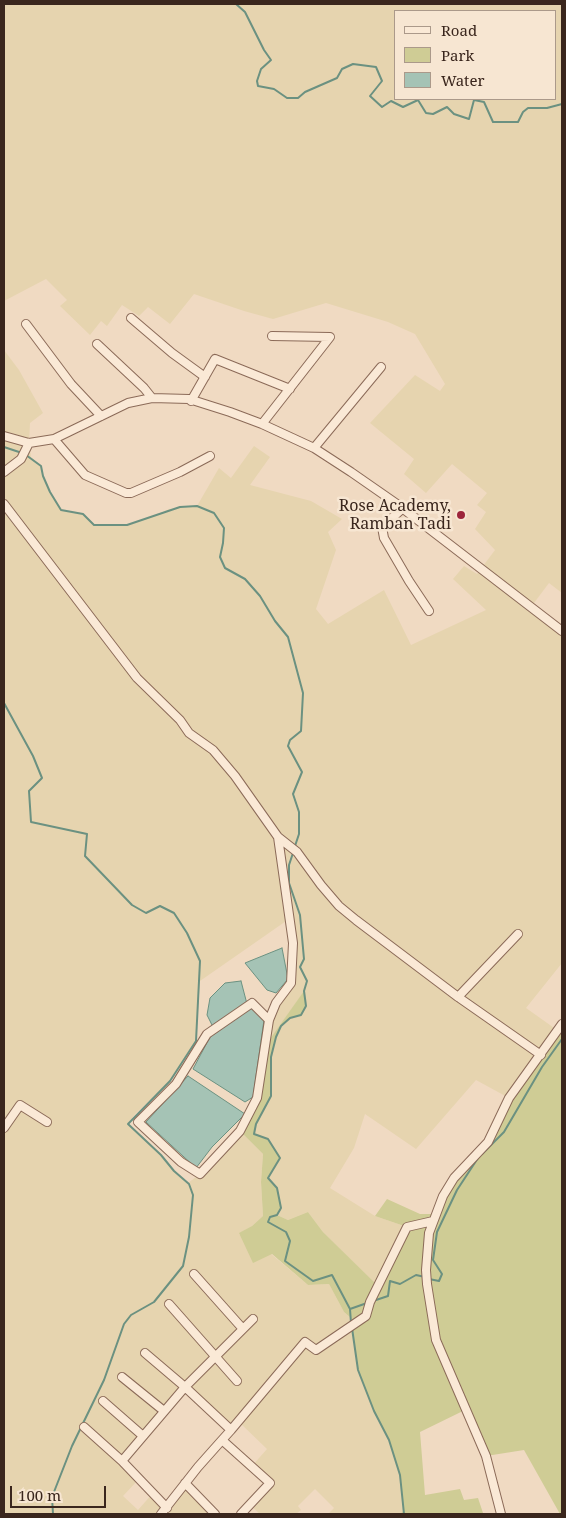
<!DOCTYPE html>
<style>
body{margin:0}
#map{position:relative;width:566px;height:1518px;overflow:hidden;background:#f0dac2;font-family:"Noto Serif",serif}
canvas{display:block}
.frame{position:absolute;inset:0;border:5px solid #3a261d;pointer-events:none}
.legend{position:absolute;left:394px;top:10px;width:162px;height:90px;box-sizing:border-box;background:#f7e6d2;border:1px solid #ab998a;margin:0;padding:6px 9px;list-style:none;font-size:15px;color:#3a261d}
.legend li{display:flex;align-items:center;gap:10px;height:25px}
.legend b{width:25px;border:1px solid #ab998a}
.scale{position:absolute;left:10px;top:1486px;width:96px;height:22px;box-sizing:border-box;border:2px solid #3a261d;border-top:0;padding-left:6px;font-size:15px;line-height:18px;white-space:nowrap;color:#3a261d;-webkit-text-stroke:4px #f7e6d2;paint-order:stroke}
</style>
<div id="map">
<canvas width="566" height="1518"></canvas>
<div class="frame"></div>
<ul class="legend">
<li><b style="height:6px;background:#fae9d6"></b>Road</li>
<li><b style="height:14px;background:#cfcc95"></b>Park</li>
<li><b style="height:14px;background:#a5c3b5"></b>Water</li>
</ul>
<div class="scale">100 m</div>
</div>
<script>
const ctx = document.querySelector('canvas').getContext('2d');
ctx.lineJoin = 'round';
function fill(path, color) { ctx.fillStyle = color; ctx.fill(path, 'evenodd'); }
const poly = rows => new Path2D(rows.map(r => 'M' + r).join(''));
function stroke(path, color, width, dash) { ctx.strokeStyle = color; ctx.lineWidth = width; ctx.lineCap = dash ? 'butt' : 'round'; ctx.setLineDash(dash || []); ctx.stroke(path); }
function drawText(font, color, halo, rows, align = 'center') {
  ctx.font = font + ' "Noto Serif",serif'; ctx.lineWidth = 5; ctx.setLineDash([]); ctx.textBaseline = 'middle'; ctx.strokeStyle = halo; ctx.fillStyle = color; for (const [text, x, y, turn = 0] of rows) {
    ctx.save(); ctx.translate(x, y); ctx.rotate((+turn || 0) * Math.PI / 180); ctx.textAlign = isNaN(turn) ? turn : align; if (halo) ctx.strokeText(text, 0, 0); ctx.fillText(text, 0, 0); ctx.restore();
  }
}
const farmland = poly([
 [4,4,562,4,562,593,549,583,531,607,562,631,562,963,526,1008,557,1030,509,1098,476,1080,416,1149,365,1114,354,1148,330,1188,375,1216,407,1227,378,1287,323,1232,308,1212,288,1220,277,1215,268,1178,280,1158,254,1134,256,1124,271,1096,272,1055,276,1037,281,1026,290,1018,301,1015,304,992,265,1046,269,1020,291,983,289,919,200,981,196,1041,170,1081,135,1114,128,1124,161,1155,174,1171,188,1183,200,1174,240,1131,263,1154,261,1182,263,1216,252,1226,239,1234,271,1254,308,1285,329,1284,344,1312,351,1318,358,1370,374,1411,389,1440,400,1475,403,1511,400,1514,328,1514,334,1508,315,1489,298,1506,301,1510,296,1514,260,1514,250,1505,270,1483,252,1466,267,1449,239,1422,231,1430,185,1387,122,1461,139,1479,123,1496,138,1510,153,1493,167,1508,185,1483,210,1509,206,1514,4,1514,4,350,19,370,43,413,30,423,29,443,31,457,41,466,43,476,50,492,61,510,83,514,94,525,127,525,157,515,169,509,197,506,219,468,231,478,254,446,270,457,250,485,311,501,342,519,328,532,336,550,316,609,328,624,384,590,411,645,486,610,453,579,464,566,477,574,495,550,475,529,486,512,477,505,487,493,452,464,426,493,404,474,414,459,370,423,415,375,440,391,445,384,415,334,388,322,326,303,273,319,244,311,194,294,170,324,148,307,139,316,122,305,107,326,101,321,90,335,60,306,67,300,46,279,4,301],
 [395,11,555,11,555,99,395,99]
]);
const green = poly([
 [304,991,306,1006,301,1015,290,1018,281,1026,276,1037,272,1055,271,1096,256,1124,254,1133,268,1139,280,1158,268,1178,277,1188,281,1208,277,1215,288,1220,308,1212,323,1232,378,1286,407,1227,375,1216,387,1199,420,1214,435,1214,443,1196,488,1142,509,1098,562,1024,562,1514,560,1514,524,1450,486,1456,465,1410,420,1432,425,1495,460,1489,464,1500,478,1498,483,1513,479,1514,400,1514,403,1511,400,1475,389,1440,374,1411,358,1370,351,1318,344,1312,329,1284,308,1285,272,1254,253,1263,239,1233,252,1226,263,1216,261,1182,263,1154,240,1131,257,1098,265,1046]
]);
const water = poly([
 [282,948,288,979,276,993,267,990,245,963,282,948],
 [241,981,247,1004,213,1027,207,1015,210,998,225,983,241,981],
 [251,1008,264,1020,253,1097,245,1102,193,1069,210,1037,251,1008],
 [188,1076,245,1114,212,1147,196,1168,146,1122,188,1076]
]);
const stream = poly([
 [236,4,245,12,264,50,271,60,261,69,257,81,258,86,274,89,287,98,298,98,305,92,337,78,342,69,353,64,376,67,382,81,370,96,382,107,391,101,403,107,418,100,426,113,433,114,447,107,454,114,469,119,474,100,484,102,493,122,518,122,523,112,528,108,547,108,562,104],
 [4,447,22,453],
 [26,455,41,466,43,476,50,492,61,510,83,514,94,525,127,525,180,507,197,506,214,513,224,528,223,543,220,557,225,568,245,579,260,596,275,621,288,637,303,693,301,731,290,740,288,746,302,772,293,794,299,812,299,834,295,846],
 [4,703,33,756,42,778,29,791,31,822,87,834,85,856,132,905,146,913,160,906,174,913,187,933,200,961,196,1041,170,1081,128,1124,161,1155,174,1171,189,1184,193,1195,189,1237,183,1266,154,1302,131,1315,124,1324,104,1380,72,1446,52,1497,53,1514],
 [293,853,289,865,289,883,300,915,304,959,300,967,307,981,304,991,306,1006,301,1015,290,1018,281,1026,276,1037,271,1057,271,1096,256,1124,254,1134,268,1139,280,1158,268,1178,277,1188,281,1208,277,1215,270,1217,268,1222,286,1232,290,1241,285,1261,313,1281,332,1275,350,1309],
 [482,1154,504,1132,542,1067,562,1039],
 [429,1279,439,1281,442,1274,433,1260,437,1232,457,1190,478,1158],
 [373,1301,388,1296,390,1281,400,1284,416,1275,425,1277],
 [351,1323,350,1309,367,1303],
 [352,1328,358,1370,374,1411,389,1440,400,1475,404,1514]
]);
const minor = poly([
 [131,318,172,353,205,377],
 [26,324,71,384,101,416],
 [97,344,144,388,152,398],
 [191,401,215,359,290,389],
 [262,424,330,337,272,336],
 [4,436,29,443,54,439,128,403,152,398,189,399,230,412,262,424,314,448,351,472,397,504,562,631],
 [54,439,85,475,126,493,131,493,180,472,210,456],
 [314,448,381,367],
 [4,472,21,459,29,443],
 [4,504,137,678,180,720,189,733,213,750,235,776,278,837,297,852,321,885,339,906,356,920,458,997,541,1055],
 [403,508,382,527,384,538,409,581,429,611],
 [458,997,518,934],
 [269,1020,252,1003,207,1034,176,1084,138,1122,181,1162,200,1174,240,1131,257,1098,269,1020,276,1003,291,983,293,943,278,837],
 [4,1128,20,1105,47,1122],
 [194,1274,243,1329],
 [169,1304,237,1381],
 [145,1353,185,1387,231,1430,222,1440],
 [122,1377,164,1411],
 [103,1401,143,1436],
 [84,1427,122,1461,167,1508],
 [231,1430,305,1342,316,1350,366,1316,370,1302,407,1227,433,1221],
 [122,1461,185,1387,253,1319],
 [185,1483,215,1514],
 [161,1514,198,1467,222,1440,270,1483,241,1514],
 [501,1514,486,1456,436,1340,427,1284,426,1270,429,1233,443,1196,454,1178,488,1142,509,1098,562,1024]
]);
const markers = [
 [461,515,5,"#9d253b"]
];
const poiNames = [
 ["Rose Academy,",451,506],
 ["Ramban Tadi",451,524]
];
fill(farmland, '#e6d4af');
fill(green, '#cfcc95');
fill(water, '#a5c3b5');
stroke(water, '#6b9181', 1);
stroke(stream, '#6b9181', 2);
stroke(minor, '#8b6a58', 10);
stroke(minor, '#fae9d6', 8);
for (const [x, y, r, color] of markers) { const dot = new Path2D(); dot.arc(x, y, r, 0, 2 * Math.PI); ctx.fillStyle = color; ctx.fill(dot); stroke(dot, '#f7e6d2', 2); }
drawText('16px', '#3a261d', '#f7e6d2', poiNames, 'right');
</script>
